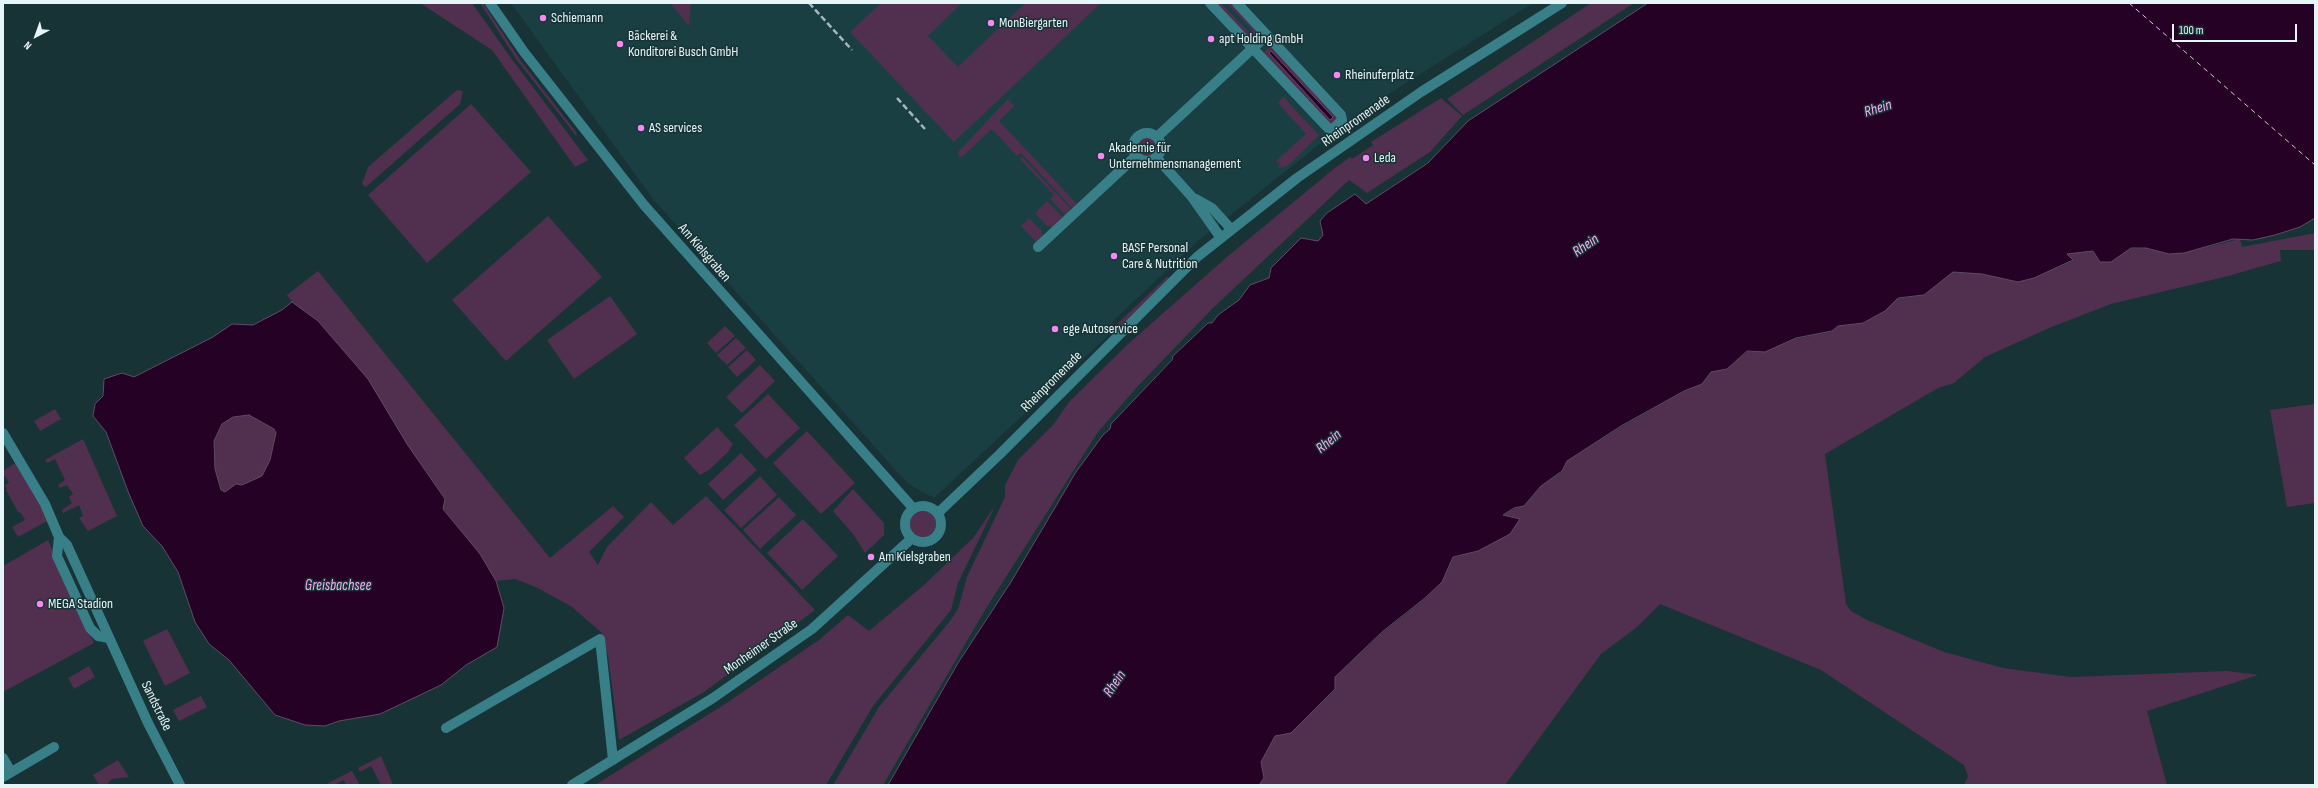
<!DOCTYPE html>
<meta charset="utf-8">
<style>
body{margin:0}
#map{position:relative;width:2318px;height:788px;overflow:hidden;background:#183336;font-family:"Sofia Sans Condensed",sans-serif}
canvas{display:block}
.frame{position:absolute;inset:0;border:4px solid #e6f5f7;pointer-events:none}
.north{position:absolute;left:16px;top:16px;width:40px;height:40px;-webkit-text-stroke:3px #183336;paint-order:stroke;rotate:221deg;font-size:11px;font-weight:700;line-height:16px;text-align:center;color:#e6f5f7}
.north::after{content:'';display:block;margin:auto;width:14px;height:18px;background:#e6f5f7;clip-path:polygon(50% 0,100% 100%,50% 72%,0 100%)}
.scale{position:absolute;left:2172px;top:24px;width:125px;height:18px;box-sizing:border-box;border:2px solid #e6f5f7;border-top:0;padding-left:5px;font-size:12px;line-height:14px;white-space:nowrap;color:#e6f5f7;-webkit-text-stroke:3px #183336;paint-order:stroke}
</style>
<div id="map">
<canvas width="2318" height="788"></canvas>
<div class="frame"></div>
<div class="north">N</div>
<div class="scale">100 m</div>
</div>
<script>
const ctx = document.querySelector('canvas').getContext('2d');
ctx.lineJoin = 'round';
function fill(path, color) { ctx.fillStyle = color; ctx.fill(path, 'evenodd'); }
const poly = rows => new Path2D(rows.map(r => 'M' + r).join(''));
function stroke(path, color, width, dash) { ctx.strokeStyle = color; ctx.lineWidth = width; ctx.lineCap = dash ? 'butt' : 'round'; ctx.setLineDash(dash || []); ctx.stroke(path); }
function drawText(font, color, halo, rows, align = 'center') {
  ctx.font = font + ' "Sofia Sans Condensed",sans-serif'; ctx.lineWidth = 3; ctx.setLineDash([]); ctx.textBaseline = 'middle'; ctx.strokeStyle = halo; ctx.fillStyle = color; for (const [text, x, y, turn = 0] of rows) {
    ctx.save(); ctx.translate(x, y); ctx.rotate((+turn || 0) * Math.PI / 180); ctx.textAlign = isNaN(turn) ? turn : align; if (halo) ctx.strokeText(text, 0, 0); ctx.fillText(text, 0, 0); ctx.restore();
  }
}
const built = poly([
 [511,3,1533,3,1360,112,1198,241,1113,321,1111,333,934,498,908,484,653,199]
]);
const green = poly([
 [420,3,472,3,511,58,588,160,575,167,492,50],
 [480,3,483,3,521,61,576,132,577,137,516,59],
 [670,3,691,3,689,26],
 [881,3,962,3,928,36,958,67,1025,3,1101,3,954,142,850,32],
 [1216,3,1221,3,1250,33,1252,30,1227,3,1232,3,1258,32,1250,39],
 [1591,3,1634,3,1463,115,1447,99],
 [1270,46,1338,118,1330,125,1263,53],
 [1271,51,1330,119,1269,53],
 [457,90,463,91,460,104,366,187,364,186,362,184,368,167],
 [1282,96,1284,97,1295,110,1319,135,1291,163,1285,167,1278,168,1280,164,1276,161,1306,134,1278,103,1283,97],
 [1441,98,1462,116,1430,152,1367,193,1349,180,1212,309,1138,386,1098,432,985,610,883,785,833,785,879,707,950,621,958,609,967,577,1005,497,1005,485,1018,460,1054,424,1069,402,1127,345,1228,256,1335,168,1350,157,1352,159,1373,145,1371,142],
 [1008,99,1014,106,999,121,1077,204,1072,208,1021,153,1017,156,992,129,963,156,959,157,958,152],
 [471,104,531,172,427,263,368,195],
 '1137 147a10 10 0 1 1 20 0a10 10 0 1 1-20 0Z',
 [1022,157,1071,209,1065,215,1050,199,1054,195,1020,159],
 [1047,201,1063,217,1053,227,1047,226,1035,213],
 [548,216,602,277,506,361,452,300],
 [1029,218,1042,231,1042,237,1036,242,1021,226],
 [2315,233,2315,250,2280,250,2281,261,2277,262,2228,276,2111,304,2049,328,1985,357,1954,383,1938,388,1825,454,1846,604,1851,611,1867,620,1944,652,2003,668,2071,677,2227,671,2258,675,2147,711,2167,785,1964,785,1968,776,1964,765,1821,670,1660,604,1637,627,1601,654,1505,785,1259,785,1264,778,1261,762,1275,736,1291,733,1335,690,1334,678,1382,633,1425,599,1442,582,1453,558,1478,551,1510,534,1519,520,1503,515,1514,509,1524,506,1541,486,1562,472,1567,461,1621,427,1683,392,1702,384,1711,372,1727,369,1747,352,1765,352,1795,339,1831,332,1838,326,1863,323,1884,311,1897,299,1924,295,1953,272,1982,274,2018,282,2034,278,2073,261,2066,254,2085,251,2093,252,2100,262,2110,262,2130,249,2146,248,2169,254,2183,253,2240,239,2242,247],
 [318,271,550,558,613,506,624,517,589,552,598,565,607,547,651,502,673,525,706,496,815,610,704,692,619,740,608,656,602,633,572,607,538,588,515,579,496,581,480,554,443,509,445,499,318,321,292,302,287,295],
 [1168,276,1169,277,1151,298,1115,333,1119,322],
 [610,296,637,334,574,379,547,340],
 [725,326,735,336,716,353,707,343],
 [736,338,746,348,727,365,717,355],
 [747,350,756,360,737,377,728,367],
 [760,365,775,381,742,413,726,397],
 [768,394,800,428,766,459,734,425],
 [2315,404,2315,503,2287,507,2270,410],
 [55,409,61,419,40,431,34,421],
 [249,415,274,429,276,433,270,460,262,476,242,485,236,484,225,492,221,490,215,469,214,441,222,424,233,417],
 [717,427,733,444,728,452,709,470,700,475,684,458],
 [807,431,855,483,821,514,773,463],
 [83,439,117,516,88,531,79,518,83,516,79,505,63,513,62,510,72,503,69,497,73,494,67,485,60,488,58,485,65,480,55,459,47,463,45,460],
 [741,453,757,470,723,500,708,484],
 [17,462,49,520,18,537,12,527,25,520,21,513,18,512,6,490,7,489,5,485,9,483,5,476,3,476,3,471],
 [760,476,777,495,741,528,724,510],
 [853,489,884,523,884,535,865,553,853,534,833,511],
 [779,497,796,515,760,549,743,530],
 [995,506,958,583,951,610,873,706,826,785,595,785,725,704,819,640,848,615,869,631,924,585,973,538],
 '910 524a13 13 0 1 1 26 0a13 13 0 1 1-26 0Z',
 [803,519,838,556,802,590,767,553],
 [48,540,94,643,3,692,3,566],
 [167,629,190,673,165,686,143,641],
 [89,666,95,677,74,689,68,678],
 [201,696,207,707,179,721,173,710],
 [381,756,389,775,393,785,381,785,371,766,360,772,358,768],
 [118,760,129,777,112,779,106,785,99,785,93,775],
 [352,771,360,785,346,785,344,780,334,785,329,785,328,783]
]);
const water = poly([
 [1648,3,2315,3,2315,218,2300,227,2275,235,2253,240,2233,239,2184,253,2169,254,2146,248,2131,248,2111,262,2100,262,2093,251,2067,254,2073,260,2034,278,2018,282,1982,274,1953,272,1924,295,1898,298,1885,311,1863,323,1838,326,1832,331,1796,338,1765,352,1747,351,1727,369,1711,372,1702,384,1684,391,1621,426,1567,461,1562,471,1541,486,1524,506,1514,508,1503,515,1520,519,1510,534,1478,551,1453,557,1442,582,1425,598,1382,632,1335,677,1335,689,1291,733,1275,736,1261,762,1264,778,1259,785,888,785,958,663,1011,582,1076,472,1103,435,1110,429,1111,424,1172,360,1173,356,1208,323,1212,323,1218,315,1239,300,1250,285,1269,278,1271,268,1301,238,1318,241,1320,239,1323,235,1320,221,1327,213,1355,194,1366,204,1428,163,1468,121,1648,3],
 [1271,51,1333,117,1330,120,1269,53,1271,51],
 [292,302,318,321,368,379,407,444,445,499,443,509,480,554,496,581,504,608,497,647,466,665,441,685,380,714,339,721,325,726,305,725,275,715,229,660,209,644,195,622,178,572,162,546,143,526,129,494,106,432,93,416,95,404,103,396,104,379,122,373,134,377,213,337,232,324,253,325,282,310,292,302],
 [249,415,274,429,276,433,270,460,262,476,242,485,236,484,225,492,221,490,215,469,214,441,222,424,233,417,249,415]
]);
const ferry = poly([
 [2129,3,2315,165]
]);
const minor = poly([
 [490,3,524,52,644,205,913,508],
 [1210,3,1328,128,1333,129,1342,120,1341,115,1237,3],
 '1133 147a14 14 0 1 1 28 0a14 14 0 1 1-28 0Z',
 [1157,137,1267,35],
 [1156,157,1192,197,1221,238],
 [1196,199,1212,208,1231,229],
 [1038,247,1136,156],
 [3,433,45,504,59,537,67,545,148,723,180,785],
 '905 524a18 18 0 1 1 36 0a18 18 0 1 1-36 0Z',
 [938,513,1000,454,1197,257,1297,178,1421,92,1562,3],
 [59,537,57,556,90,628,98,636,109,638],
 [446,728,600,639,613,760],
 [3,758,11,772],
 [3,777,54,747],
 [572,785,713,698,812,629,911,539]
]);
const rail = poly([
 [809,3,852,50],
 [897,98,925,129]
]);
const markers = [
 [543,18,4,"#f38af2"],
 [991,23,4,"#f38af2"],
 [1211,39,4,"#f38af2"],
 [620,44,4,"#f38af2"],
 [1337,75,4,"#f38af2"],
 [641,128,4,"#f38af2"],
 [1101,156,4,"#f38af2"],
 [1366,158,4,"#f38af2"],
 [1114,256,4,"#f38af2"],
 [1055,329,4,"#f38af2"],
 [871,557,4,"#f38af2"],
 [40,604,4,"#f38af2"]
];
const poiNames = [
 ["Schiemann",551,18],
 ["MonBiergarten",999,23],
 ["Bäckerei &",628,36],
 ["Konditorei Busch GmbH",628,52],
 ["apt Holding GmbH",1219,39],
 ["Rheinuferplatz",1345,75],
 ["AS services",649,128],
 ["Akademie für",1109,148],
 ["Unternehmensmanagement",1109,164],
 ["Leda",1374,158],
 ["BASF Personal",1122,248],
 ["Care & Nutrition",1122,264],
 ["ege Autoservice",1063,329],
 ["Am Kielsgraben",879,557],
 ["MEGA Stadion",48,604]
];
const streetNames = [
 ["Rheinpromenade",1356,121,-35],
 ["Am Kielsgraben",704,253,49],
 ["Rheinpromenade",1052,382,-45],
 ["Monheimer Straße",761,647,-35],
 ["Sandstraße",156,706,64]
];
const waterNames = [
 ["Rhein",1878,109,-17],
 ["Rhein",1586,246,-35],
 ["Rhein",1329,442,-40],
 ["Greisbachsee",338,586],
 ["Rhein",1115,684,-56]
];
fill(built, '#193f43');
fill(green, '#502f4f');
fill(water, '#250225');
stroke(water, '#5f4b64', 1);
stroke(ferry, '#faaef9', 1, [5, 4]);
stroke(minor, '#387f88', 10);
stroke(rail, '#a4b7ba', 2.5, [6, 3]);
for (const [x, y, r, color] of markers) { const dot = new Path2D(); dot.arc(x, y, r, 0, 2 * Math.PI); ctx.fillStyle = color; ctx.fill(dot); stroke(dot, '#183336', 1.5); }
drawText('14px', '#e6f5f7', '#183336', poiNames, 'left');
drawText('14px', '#e6f5f7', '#183336', streetNames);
drawText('italic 15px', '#faaef9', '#183336', waterNames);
</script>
